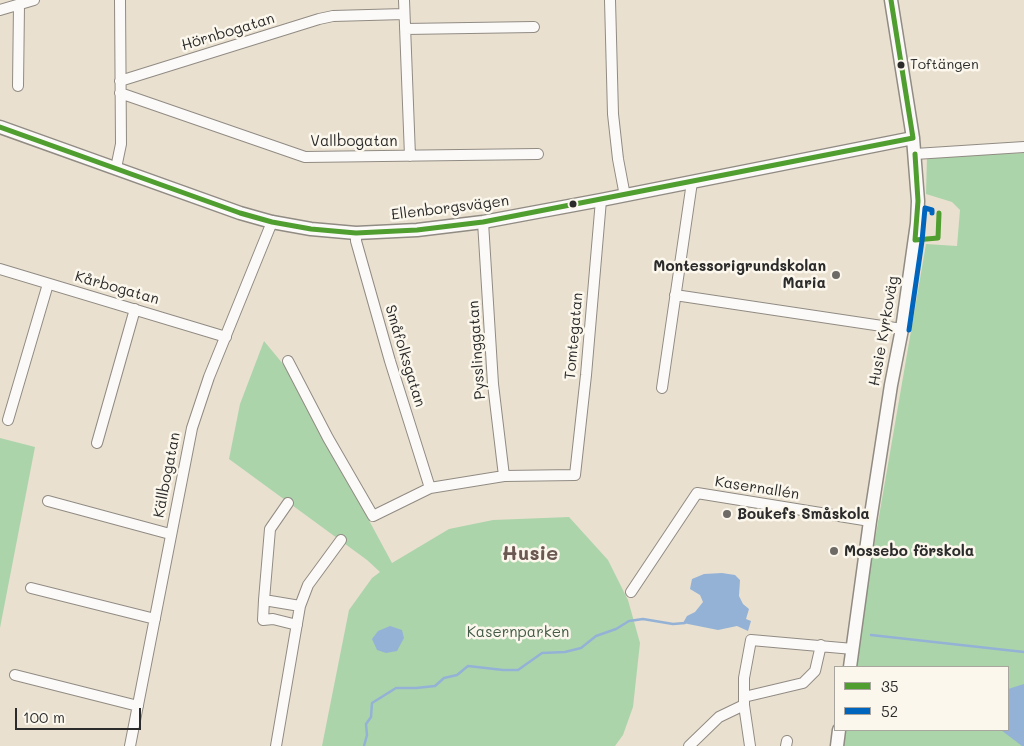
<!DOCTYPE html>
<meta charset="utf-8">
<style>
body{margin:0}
#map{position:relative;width:1024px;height:746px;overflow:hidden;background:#eae0d0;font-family:Mali,sans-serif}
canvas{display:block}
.legend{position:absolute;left:834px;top:666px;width:175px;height:65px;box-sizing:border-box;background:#fbf7ec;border:1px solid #a8a59f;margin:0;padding:6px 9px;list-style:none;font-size:15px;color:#2b2b2b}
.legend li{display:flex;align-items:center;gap:10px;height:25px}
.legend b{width:25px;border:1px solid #a8a59f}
.scale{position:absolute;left:15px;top:708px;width:126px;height:22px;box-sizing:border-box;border:2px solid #2b2b2b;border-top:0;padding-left:6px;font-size:15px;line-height:18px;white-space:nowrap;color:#2b2b2b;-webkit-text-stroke:4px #fbf7ec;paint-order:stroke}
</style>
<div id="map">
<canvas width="1024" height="746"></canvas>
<ul class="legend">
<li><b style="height:6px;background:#509e2f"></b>35</li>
<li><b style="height:6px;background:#0065bd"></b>52</li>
</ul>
<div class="scale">100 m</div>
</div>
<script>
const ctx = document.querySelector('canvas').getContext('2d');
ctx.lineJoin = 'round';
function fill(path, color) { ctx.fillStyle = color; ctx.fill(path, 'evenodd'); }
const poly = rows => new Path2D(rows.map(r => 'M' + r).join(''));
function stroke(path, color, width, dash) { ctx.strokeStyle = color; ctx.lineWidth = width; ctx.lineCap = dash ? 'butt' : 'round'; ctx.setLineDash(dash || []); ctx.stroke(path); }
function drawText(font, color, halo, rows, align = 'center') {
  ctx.font = font + ' Mali,sans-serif'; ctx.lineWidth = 5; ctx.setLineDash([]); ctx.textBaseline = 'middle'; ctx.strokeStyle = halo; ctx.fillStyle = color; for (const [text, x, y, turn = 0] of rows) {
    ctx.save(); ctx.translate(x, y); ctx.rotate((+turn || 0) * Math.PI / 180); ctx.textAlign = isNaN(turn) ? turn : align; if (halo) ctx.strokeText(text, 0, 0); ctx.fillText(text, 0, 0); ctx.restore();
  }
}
const green = poly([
 [1024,153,1024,746,839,746,842,730,1008,730,1008,667,853,667,926,244,957,246,960,210,952,202,926,194,927,156],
 [264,341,288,370,392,563,449,529,493,520,569,517,608,560,628,600,640,643,633,707,623,735,615,746,322,746,349,610,372,578,380,572,367,560,229,459,240,404],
 [0,438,35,447,0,628]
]);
const water = poly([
 [722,573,735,575,740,580,739,596,743,604,749,609,746,619,751,621,748,631,737,626,718,630,683,623,687,616,695,612,703,602,700,595,690,589,692,579,704,574],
 [390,626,402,630,404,638,397,651,386,653,377,650,372,639,378,631],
 [1024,684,1024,746,1022,746,1001,730,1008,730,1008,689]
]);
const stream = poly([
 [871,635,1024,652],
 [364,746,367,735,366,724,371,717,372,703,396,688,416,688,435,686,444,678,457,675,468,666,503,670,518,670,542,653,565,652,581,648,596,636,616,629,629,621,643,619,673,624,685,623]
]);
const minor = poly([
 [404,0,410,156],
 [610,0,613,114,618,159,625,196],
 [0,10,34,0],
 [405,29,534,27],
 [120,81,319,19,333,16,404,14],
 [18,86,19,5],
 [120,93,305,157,538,154],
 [915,154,1024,147],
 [116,168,121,144,120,0],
 [483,222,493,384,504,476],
 [356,233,356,241,390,361,430,488],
 [0,269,226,337],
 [675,295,902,329],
 [288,361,328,438,373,516,430,488,504,476,575,475,586,375,601,200],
 [662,388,692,182],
 [8,420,48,284],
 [97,443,135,309],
 [48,501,170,534],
 [31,588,155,619],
 [631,592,697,493,870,521],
 [264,600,270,529,288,503],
 [300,606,308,585,341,540],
 [15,675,138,706],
 [744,697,803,683,815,671,821,645],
 [130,746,192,428,209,377,272,222],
 [276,746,300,606,264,600,263,620,273,619,297,625],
 [689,746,719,717,744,705],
 [750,746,744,705,744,678,751,640,853,649],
 [786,746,787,741]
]);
const tertiary = poly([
 [0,127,240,213,272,222,311,229,356,233,417,230,483,222,601,200,913,138],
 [850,667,870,521,891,385,902,329,917,223,918,201,913,138,891,0],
 [837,746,839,730]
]);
const bus1 = poly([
 [891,0,913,138],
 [0,127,240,213,272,222,311,229,356,233,417,230,483,222,913,138],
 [915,154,918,201,915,240,938,238,939,213]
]);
const bus2 = poly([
 [909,330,922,241,925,208,932,210,932,213]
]);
const markers = [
 [901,65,4.5,"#2b2b2b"],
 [573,204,4.5,"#2b2b2b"],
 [836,275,5,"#6e6a65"],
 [727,514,5,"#6e6a65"],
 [834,551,5,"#6e6a65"]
];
const busNames = [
 ["Toftängen",910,65]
];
const streetNames = [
 ["Hörnbogatan",228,32,-17],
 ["Vallbogatan",354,141],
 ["Ellenborgsvägen",450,208,-7],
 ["Kårbogatan",117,288,16],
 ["Husie Kyrkoväg",884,331,-80],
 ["Tomtegatan",574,336,-85],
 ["Pysslinggatan",477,350,-94],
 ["Småfolksgatan",405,356,73],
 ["Källbogatan",167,475,-79],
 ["Kasernallén",757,488,9]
];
const poiNames = [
 ["Montessorigrundskolan",826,266,"right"],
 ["Maria",826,283,"right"],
 ["Boukefs Småskola",737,514],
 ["Mossebo förskola",844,551]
];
const parkNames = [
 ["Kasernparken",518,632]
];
const districtNames = [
 ["Husie",530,554]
];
fill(green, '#acd4aa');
fill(water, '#94b2d6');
stroke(stream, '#94b2d6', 2.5);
stroke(minor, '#908b83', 12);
stroke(tertiary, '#908b83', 15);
stroke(minor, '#fcfaf8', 10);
stroke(tertiary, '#fcfaf8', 12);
stroke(bus1, '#509e2f', 5);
stroke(bus2, '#0065bd', 5);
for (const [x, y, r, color] of markers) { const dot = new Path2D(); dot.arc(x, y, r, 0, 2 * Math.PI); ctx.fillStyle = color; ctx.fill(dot); stroke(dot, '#fbf7ec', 2); }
drawText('14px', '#2b2b2b', '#fbf7ec', busNames, 'left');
drawText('15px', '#2b2b2b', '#fbf7ec', streetNames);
drawText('bold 15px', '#2b2b2b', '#fbf7ec', poiNames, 'left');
drawText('15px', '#435b48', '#fbf7ec', parkNames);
drawText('bold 20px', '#6c5852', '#fbf7ec', districtNames);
</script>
